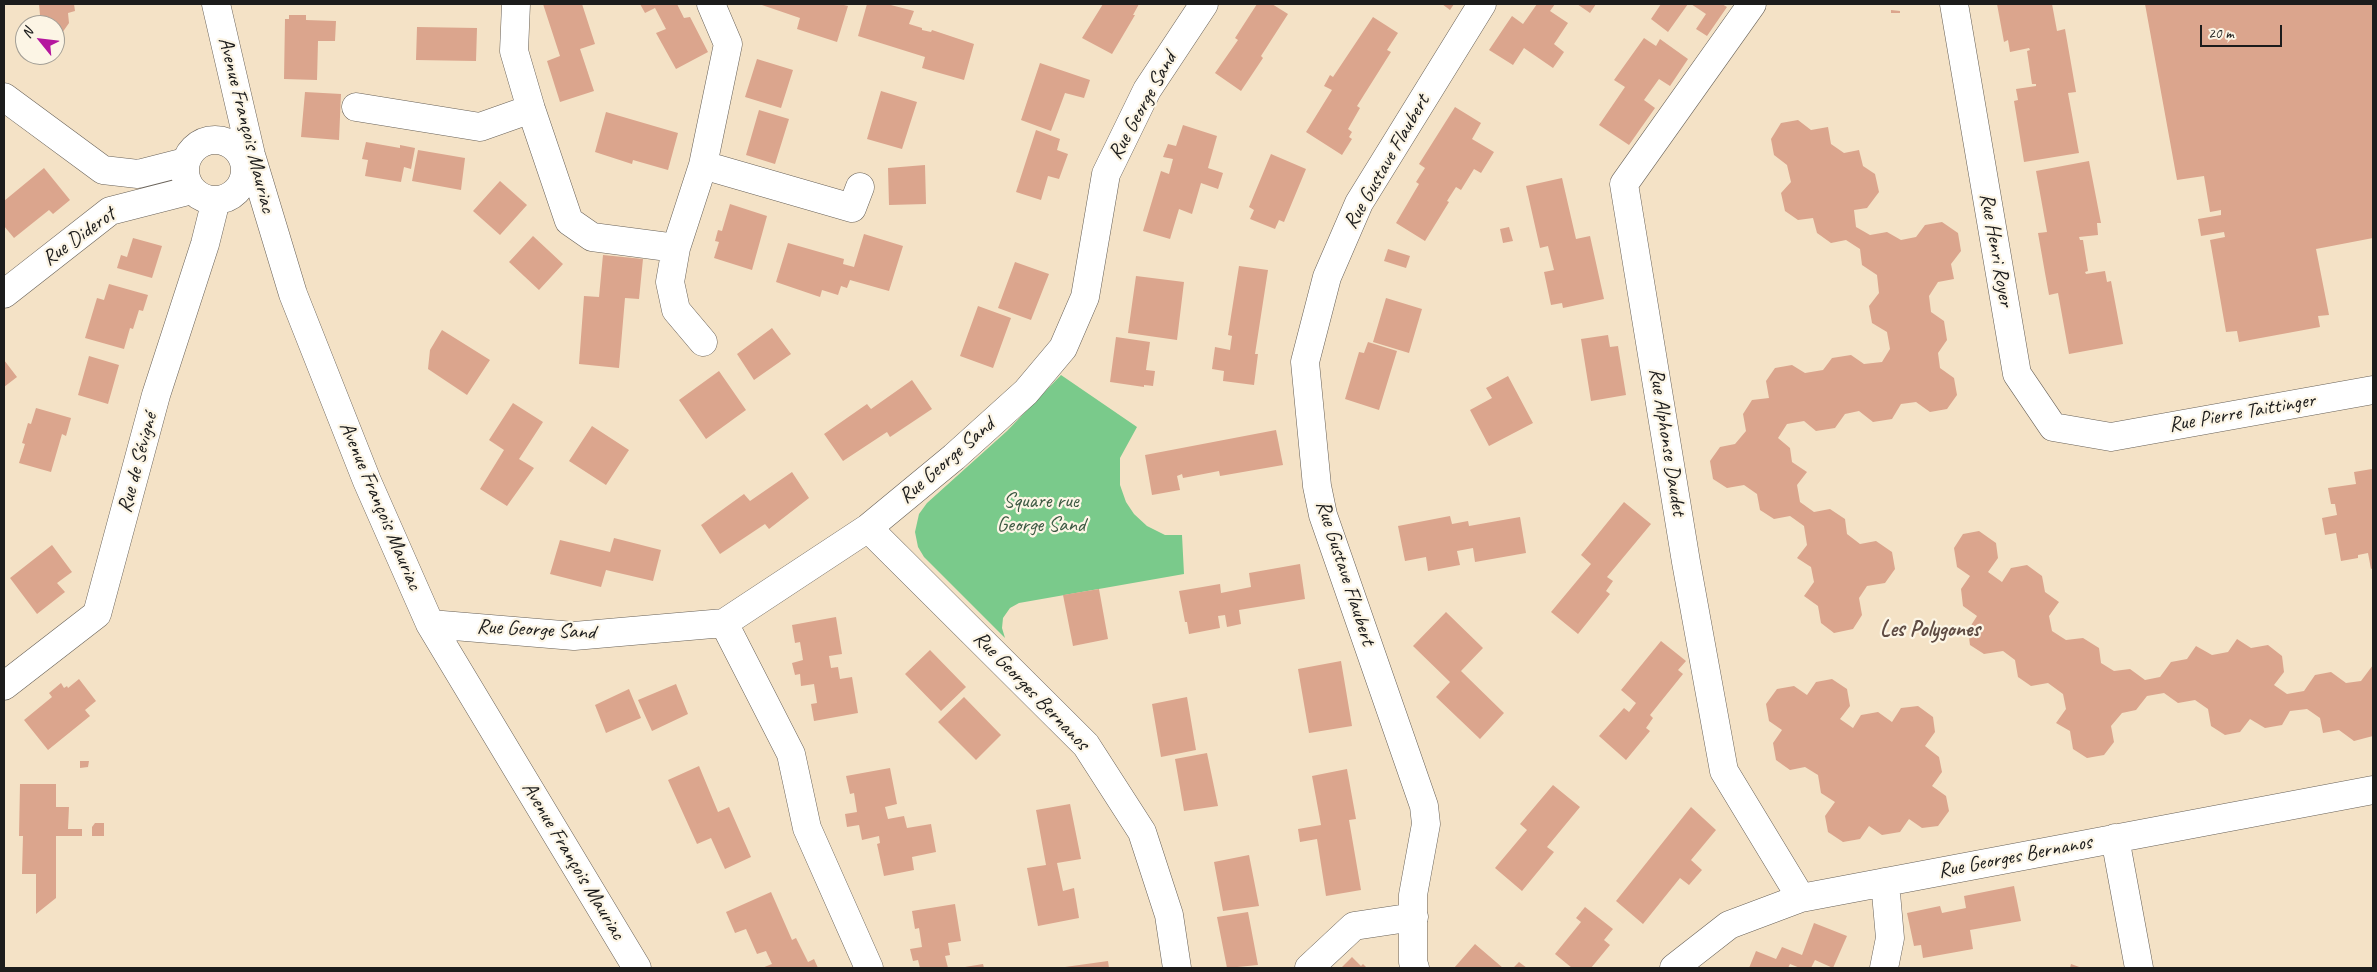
<!DOCTYPE html>
<meta charset="utf-8">
<style>
body{margin:0}
#map{position:relative;width:2377px;height:972px;overflow:hidden;background:#f4e2c6;font-family:Caveat,sans-serif}
canvas{display:block}
.frame{position:absolute;inset:0;border:5px solid #1c1c1c;pointer-events:none}
.north{position:absolute;left:15px;top:15px;width:50px;height:50px;box-sizing:border-box;background:#fcf5e5;border:1px solid #a29e95;border-radius:50%;rotate:299deg;font-size:14px;font-weight:700;line-height:20px;text-align:center;color:#1c1c1c}
.north::after{content:'';display:block;margin:auto;width:18px;height:22px;background:#b5179e;clip-path:polygon(50% 0,100% 100%,50% 72%,0 100%)}
.scale{position:absolute;left:2200px;top:25px;width:82px;height:22px;box-sizing:border-box;border:2px solid #1c1c1c;border-top:0;padding-left:6px;font-size:15px;line-height:18px;white-space:nowrap;color:#1c1c1c;-webkit-text-stroke:4px #fcf5e5;paint-order:stroke}
</style>
<div id="map">
<canvas width="2377" height="972"></canvas>
<div class="frame"></div>
<div class="north">N</div>
<div class="scale">20 m</div>
</div>
<script>
const ctx = document.querySelector('canvas').getContext('2d');
ctx.lineJoin = 'round';
function fill(path, color) { ctx.fillStyle = color; ctx.fill(path, 'evenodd'); }
const poly = rows => new Path2D(rows.map(r => 'M' + r).join(''));
function stroke(path, color, width, dash) { ctx.strokeStyle = color; ctx.lineWidth = width; ctx.lineCap = dash ? 'butt' : 'round'; ctx.setLineDash(dash || []); ctx.stroke(path); }
function drawText(font, color, halo, rows, align = 'center') {
  ctx.font = font + ' Caveat,sans-serif'; ctx.lineWidth = 4.5; ctx.setLineDash([]); ctx.textBaseline = 'middle'; ctx.strokeStyle = halo; ctx.fillStyle = color; for (const [text, x, y, turn = 0] of rows) {
    ctx.save(); ctx.translate(x, y); ctx.rotate((+turn || 0) * Math.PI / 180); ctx.textAlign = isNaN(turn) ? turn : align; if (halo) ctx.strokeText(text, 0, 0); ctx.fillText(text, 0, 0); ctx.restore();
  }
}
const green = poly([
 [1061,375,1137,427,1120,458,1120,485,1126,502,1134,514,1147,526,1165,535,1182,535,1184,574,1019,603,1010,608,1003,618,1002,628,1005,638,924,557,918,547,915,532,919,514,927,503,1007,431]
]);
const building = poly([
 [39,4,74,4,75,11,68,13,69,23,55,43,55,25,33,25,40,15],
 [543,4,582,4,595,44,580,49,594,91,560,102,547,61,560,56],
 [640,4,677,4,684,18,690,17,708,52,676,69,656,33,666,29,655,8,645,13],
 [759,4,840,4,848,6,837,42,797,29,800,18],
 [867,4,887,4,914,11,909,24,922,28,922,30,931,32,932,30,974,44,964,80,922,68,925,57,858,36],
 [1103,4,1139,4,1133,15,1135,15,1112,54,1082,38],
 [1257,4,1272,4,1288,14,1261,56,1263,58,1241,91,1215,73,1238,40,1235,38],
 [1442,4,1454,4,1450,10],
 [1537,4,1555,4,1550,11,1568,23,1554,44,1564,52,1553,68,1524,48,1513,65,1489,50,1512,16,1523,24],
 [1577,4,1596,4,1590,13],
 [1661,4,1688,4,1668,32,1651,19],
 [1691,4,1722,4,1727,7,1707,36,1696,29,1706,14],
 [1997,4,2052,4,2057,31,2065,29,2076,92,2068,93,2079,153,2024,162,2014,101,2018,100,2016,89,2036,86,2036,84,2032,84,2027,51,2030,50,2029,48,2010,52,2008,40,2004,42],
 [2145,4,2373,4,2373,238,2316,249,2329,315,2318,316,2320,327,2239,342,2237,331,2226,332,2210,240,2225,237,2224,232,2201,236,2198,219,2221,215,2221,210,2210,212,2204,176,2177,180],
 [1891,10,1900,11,1900,13,1891,13],
 [289,15,306,15,306,20,336,21,335,41,318,41,317,80,284,79,285,19,289,19],
 [1373,17,1398,33,1387,50,1391,52,1357,106,1360,108,1348,129,1352,132,1349,137,1352,139,1342,155,1306,132,1332,90,1324,86,1330,75,1333,77],
 [417,27,477,28,476,61,416,60],
 [1644,38,1656,46,1660,39,1688,59,1670,86,1659,79,1644,100,1655,108,1629,145,1599,125,1625,87,1614,80],
 [757,59,793,70,781,108,745,97],
 [1040,63,1090,80,1084,98,1065,93,1051,131,1021,120],
 [881,91,917,102,902,149,867,139],
 [305,92,341,94,339,140,301,137],
 [1455,107,1481,123,1472,139,1494,152,1481,173,1474,169,1461,190,1456,187,1447,201,1449,202,1425,241,1396,223,1419,184,1416,182,1425,168,1419,164],
 [759,110,789,119,775,164,746,155],
 [606,112,678,133,668,170,633,160,632,164,595,152],
 [1798,120,1811,130,1828,127,1831,144,1844,153,1859,150,1863,166,1875,174,1879,192,1867,208,1854,210,1856,227,1870,235,1887,232,1901,240,1916,237,1925,225,1942,222,1958,233,1961,251,1951,264,1954,279,1938,282,1929,296,1931,312,1944,321,1947,340,1938,353,1940,368,1954,378,1957,395,1947,409,1930,412,1916,402,1901,404,1892,419,1873,422,1859,411,1845,414,1835,428,1816,431,1804,421,1787,424,1778,438,1790,448,1792,462,1807,472,1797,485,1800,502,1814,512,1830,509,1845,519,1847,534,1860,544,1876,541,1892,552,1895,569,1885,583,1867,586,1859,598,1862,615,1853,629,1834,633,1821,623,1818,606,1804,596,1814,582,1811,567,1797,558,1807,545,1804,526,1790,516,1774,519,1760,510,1757,494,1744,485,1727,488,1713,479,1710,461,1720,447,1735,444,1746,431,1743,414,1752,400,1769,398,1766,381,1775,368,1792,365,1805,373,1823,370,1832,358,1851,355,1864,364,1882,362,1890,349,1887,332,1872,323,1869,306,1879,293,1877,275,1862,265,1860,249,1846,240,1831,243,1817,233,1813,218,1798,220,1785,211,1781,193,1791,182,1787,165,1774,155,1771,139,1781,123],
 [1183,125,1217,136,1208,168,1223,173,1218,189,1201,183,1192,214,1179,209,1170,239,1143,231,1161,171,1169,174,1173,159,1163,157,1168,144,1176,146],
 [1036,130,1060,139,1057,150,1068,154,1059,179,1048,176,1041,200,1016,192],
 [366,142,400,148,400,145,415,148,411,169,404,167,401,182,365,176,368,160,362,159],
 [418,150,465,158,461,190,412,181],
 [1271,154,1306,169,1284,222,1279,220,1275,229,1250,219,1254,210,1249,207],
 [2089,161,2101,223,2097,223,2098,235,2079,237,2080,240,2083,240,2088,271,2085,272,2086,274,2105,271,2107,282,2111,281,2123,344,2069,354,2058,293,2049,295,2045,273,2038,233,2047,232,2036,171],
 [925,165,926,204,889,205,888,168],
 [44,168,70,200,53,214,49,210,14,238,4,226,4,201],
 [1562,178,1576,239,1590,236,1604,299,1563,308,1562,303,1551,305,1544,272,1554,270,1548,246,1540,248,1526,186],
 [500,181,527,205,500,235,473,211],
 [730,204,767,216,752,270,714,258,719,242,715,241,718,230,722,231],
 [1509,227,1513,241,1503,243,1500,229],
 [864,234,903,246,889,291,850,280,847,288,841,286,838,295,822,290,820,297,776,282,788,243,844,259,843,264,854,267],
 [533,236,563,264,539,290,509,262],
 [133,238,162,246,152,278,117,268,121,255,127,257],
 [1388,249,1410,256,1406,268,1384,261],
 [603,255,643,259,639,299,625,298,619,368,579,364,584,296,599,297],
 [1015,262,1049,274,1031,320,998,308],
 [1239,266,1268,270,1255,354,1258,354,1254,385,1223,381,1224,371,1212,369,1215,347,1230,350,1232,336,1228,335],
 [1136,276,1184,282,1177,340,1128,333],
 [109,284,148,295,143,311,139,310,133,329,130,328,124,349,85,338,97,298,104,300],
 [1386,298,1422,309,1409,353,1373,342],
 [978,306,1011,318,993,368,960,356],
 [772,328,791,354,754,380,737,354],
 [442,330,490,360,467,395,428,369,430,350],
 [1608,335,1610,347,1618,346,1626,395,1591,401,1581,339],
 [1116,337,1150,342,1146,370,1155,371,1153,386,1144,385,1144,387,1110,382],
 [1368,342,1397,351,1379,410,1345,399,1359,352,1364,353],
 [89,356,119,365,108,404,78,395],
 [4,360,17,377,4,387],
 [719,371,746,410,706,439,679,400],
 [1508,376,1533,423,1489,446,1470,410,1492,398,1486,388],
 [912,380,932,409,890,437,887,432,843,461,824,434,867,404,871,409],
 [513,403,543,422,519,459,534,468,507,506,480,489,504,450,489,440],
 [36,408,71,418,66,436,62,434,51,472,19,463,25,444,22,443,28,423,31,424],
 [592,426,629,450,606,485,569,461],
 [1276,430,1283,465,1220,476,1219,471,1183,478,1182,474,1177,476,1180,490,1152,495,1145,455],
 [2372,469,2373,568,2371,569,2368,553,2358,555,2358,558,2341,561,2336,533,2325,535,2322,518,2337,515,2335,504,2331,504,2328,488,2356,484,2354,472],
 [792,472,809,498,769,529,765,524,720,554,701,525,744,494,750,501],
 [1624,502,1651,524,1607,577,1613,581,1606,591,1610,594,1578,634,1551,612,1591,564,1581,555],
 [1450,516,1452,524,1468,521,1469,526,1520,517,1526,553,1475,562,1473,548,1457,551,1460,565,1428,571,1426,557,1405,561,1398,526],
 [1979,531,1996,543,1998,558,1988,572,2002,582,2011,568,2027,565,2042,576,2045,592,2059,602,2049,616,2052,631,2066,640,2083,638,2099,648,2101,663,2114,671,2130,669,2145,680,2160,677,2171,662,2187,659,2196,646,2212,655,2228,652,2237,639,2251,648,2268,645,2282,656,2284,672,2274,685,2287,694,2304,691,2315,675,2331,672,2346,683,2361,681,2373,665,2373,736,2354,741,2339,730,2323,733,2320,718,2307,709,2290,711,2282,725,2265,728,2250,719,2240,732,2225,735,2211,726,2208,709,2195,700,2178,703,2164,693,2147,696,2136,710,2122,713,2111,726,2114,742,2104,755,2087,758,2073,749,2070,731,2056,723,2066,709,2063,694,2048,683,2031,686,2018,677,2015,660,2003,651,1984,654,1970,645,1968,630,1977,616,1963,606,1961,589,1970,576,1957,567,1954,548,1963,534],
 [614,538,661,550,653,581,606,570,601,587,550,574,560,540,610,552],
 [52,545,72,572,57,583,65,592,37,614,10,578],
 [1300,564,1305,599,1239,610,1241,624,1227,627,1225,615,1218,616,1220,628,1189,634,1187,622,1185,622,1179,591,1220,584,1221,593,1251,587,1249,573],
 [1099,589,1108,639,1073,646,1063,595],
 [1446,612,1483,648,1461,671,1504,713,1480,739,1436,697,1450,682,1413,646],
 [836,617,842,654,829,656,831,668,838,667,840,679,852,677,858,713,814,721,811,704,817,703,814,684,801,686,800,674,795,675,792,663,803,660,800,642,795,643,792,625],
 [1661,641,1686,661,1678,670,1683,674,1650,715,1653,718,1646,728,1650,731,1626,760,1599,736,1624,708,1629,712,1636,703,1621,690],
 [930,650,966,687,941,711,905,674],
 [1341,661,1352,726,1309,733,1298,669],
 [79,679,96,701,85,710,90,716,48,750,24,720,52,697,49,693,61,683,64,688,67,686,68,688],
 [1832,679,1847,689,1850,706,1840,719,1853,728,1861,715,1878,712,1892,722,1901,708,1918,706,1933,717,1935,732,1925,746,1939,757,1942,772,1932,786,1946,796,1949,811,1938,826,1922,828,1909,819,1900,832,1882,835,1869,826,1860,839,1843,842,1828,832,1825,816,1835,802,1821,793,1818,775,1805,767,1790,770,1776,760,1773,743,1782,730,1769,721,1766,704,1777,689,1794,686,1807,695,1816,682],
 [676,684,688,714,652,731,638,700],
 [629,689,641,718,606,733,595,705],
 [964,697,1001,735,976,760,938,722],
 [1187,697,1196,750,1161,757,1152,704],
 [1207,753,1218,806,1184,811,1175,759],
 [80,761,89,761,88,767,80,768],
 [699,766,718,812,729,807,751,857,725,869,711,838,697,844,668,780],
 [890,768,897,804,885,807,888,819,904,816,907,828,931,824,936,852,912,857,914,870,884,876,877,844,880,843,879,836,862,840,859,825,847,827,845,814,857,812,854,793,850,794,846,776],
 [1347,769,1356,819,1349,820,1361,890,1326,896,1317,839,1300,842,1298,829,1321,825,1312,776],
 [20,784,56,784,56,807,69,807,68,829,82,829,82,836,56,836,56,898,36,914,36,874,22,874,23,836,19,836],
 [1553,785,1580,807,1547,847,1554,852,1522,891,1495,868,1527,830,1520,824],
 [1070,804,1081,859,1057,863,1063,891,1074,888,1079,918,1038,926,1027,868,1046,865,1036,810],
 [1691,807,1716,830,1691,860,1702,870,1689,885,1680,878,1643,924,1616,901],
 [95,823,104,823,104,836,92,836,92,827],
 [1249,855,1259,906,1223,911,1214,862],
 [2014,886,2021,921,1970,930,1973,949,1923,958,1921,945,1914,946,1907,913,1940,906,1942,913,1966,908,1964,896],
 [771,892,792,940,796,938,808,962,814,959,818,968,762,968,772,964,766,951,757,954,746,929,735,933,726,912],
 [955,904,961,941,948,943,950,955,945,956,948,968,920,968,918,960,913,961,910,949,922,947,919,928,915,929,912,911],
 [1585,907,1613,929,1604,940,1610,945,1591,968,1572,968,1555,954,1581,922,1576,918],
 [1248,912,1258,965,1227,968,1217,917],
 [1814,923,1847,936,1833,968,1815,960,1811,968,1800,968,1790,964,1788,968,1749,968,1756,951,1776,959,1782,947,1802,955],
 [1475,944,1503,968,1454,968],
 [1352,957,1361,966,1363,964,1367,968,1341,968],
 [1108,961,1109,968,1065,968,1065,967],
 [1519,962,1527,968,1513,968],
 [983,964,984,968,965,968,965,967],
 [2071,964,2082,968,2070,968]
]);
const minor = poly([
 [216,4,251,155,293,294,367,481,430,624,637,968],
 [516,4,514,51,531,109,569,221,592,237,676,248],
 [1752,4,1624,184,1686,562,1724,771,1801,898],
 [1954,4,2017,374,2053,427,2111,437,2373,390],
 [4,97,103,170,138,174,185,162],
 [356,107,480,127,531,109],
 '185 170a30 30 0 1 1 60 0a30 30 0 1 1-60 0Z',
 [703,165,852,208,860,187],
 [4,294,110,211,192,190],
 [703,342,676,310,670,282,676,248,703,165,728,44,711,4],
 [868,528,1086,745,1142,832,1169,915,1177,968],
 [724,623,791,754,807,828,869,968],
 [430,624,574,636,724,623,868,528,954,457,1026,392,1063,348,1085,297,1106,174,1147,90,1204,4],
 [4,686,97,614,156,395,205,244,216,200],
 [2115,838,2139,968],
 [1309,968,1354,926,1414,917],
 [1415,968,1413,962,1413,895,1426,824,1424,806,1323,515,1317,486,1305,362,1327,277,1359,203,1482,4],
 [1674,968,1729,925,1801,898,2373,790],
 [1884,968,1890,938,1885,882]
]);
const streetNames = [
 ["Rue George Sand",1143,106,-61],
 ["Avenue François Mauriac",246,125,76],
 ["Rue Gustave Flaubert",1387,162,-60],
 ["Rue Diderot",79,237,-36],
 ["Rue Henri Royer",1996,250,80],
 ["Rue Pierre Taittinger",2242,413,-10],
 ["Rue Alphonse Daudet",1667,442,81],
 ["Rue George Sand",947,461,-41],
 ["Rue de Sévigné",138,463,-75],
 ["Avenue François Mauriac",380,506,67],
 ["Rue Gustave Flaubert",1345,573,72],
 ["Rue George Sand",536,630,3],
 ["Rue Georges Bernanos",1031,691,46],
 ["Rue Georges Bernanos",2015,857,-11],
 ["Avenue François Mauriac",573,861,59]
];
const parkNames = [
 ["Square rue",1041,501],
 ["George Sand",1041,525]
];
const neighbourhoodNames = [
 ["Les Polygones",1930,630]
];
fill(green, '#7aca8b');
fill(building, '#dba58d');
stroke(minor, '#686158', 29);
stroke(minor, '#fff', 28);
drawText('21px', '#1c1c1c', '#fcf5e5', streetNames);
drawText('21px', '#3d5943', '#fcf5e5', parkNames);
drawText('bold 22px', '#5f4c44', '#fcf5e5', neighbourhoodNames);
</script>
